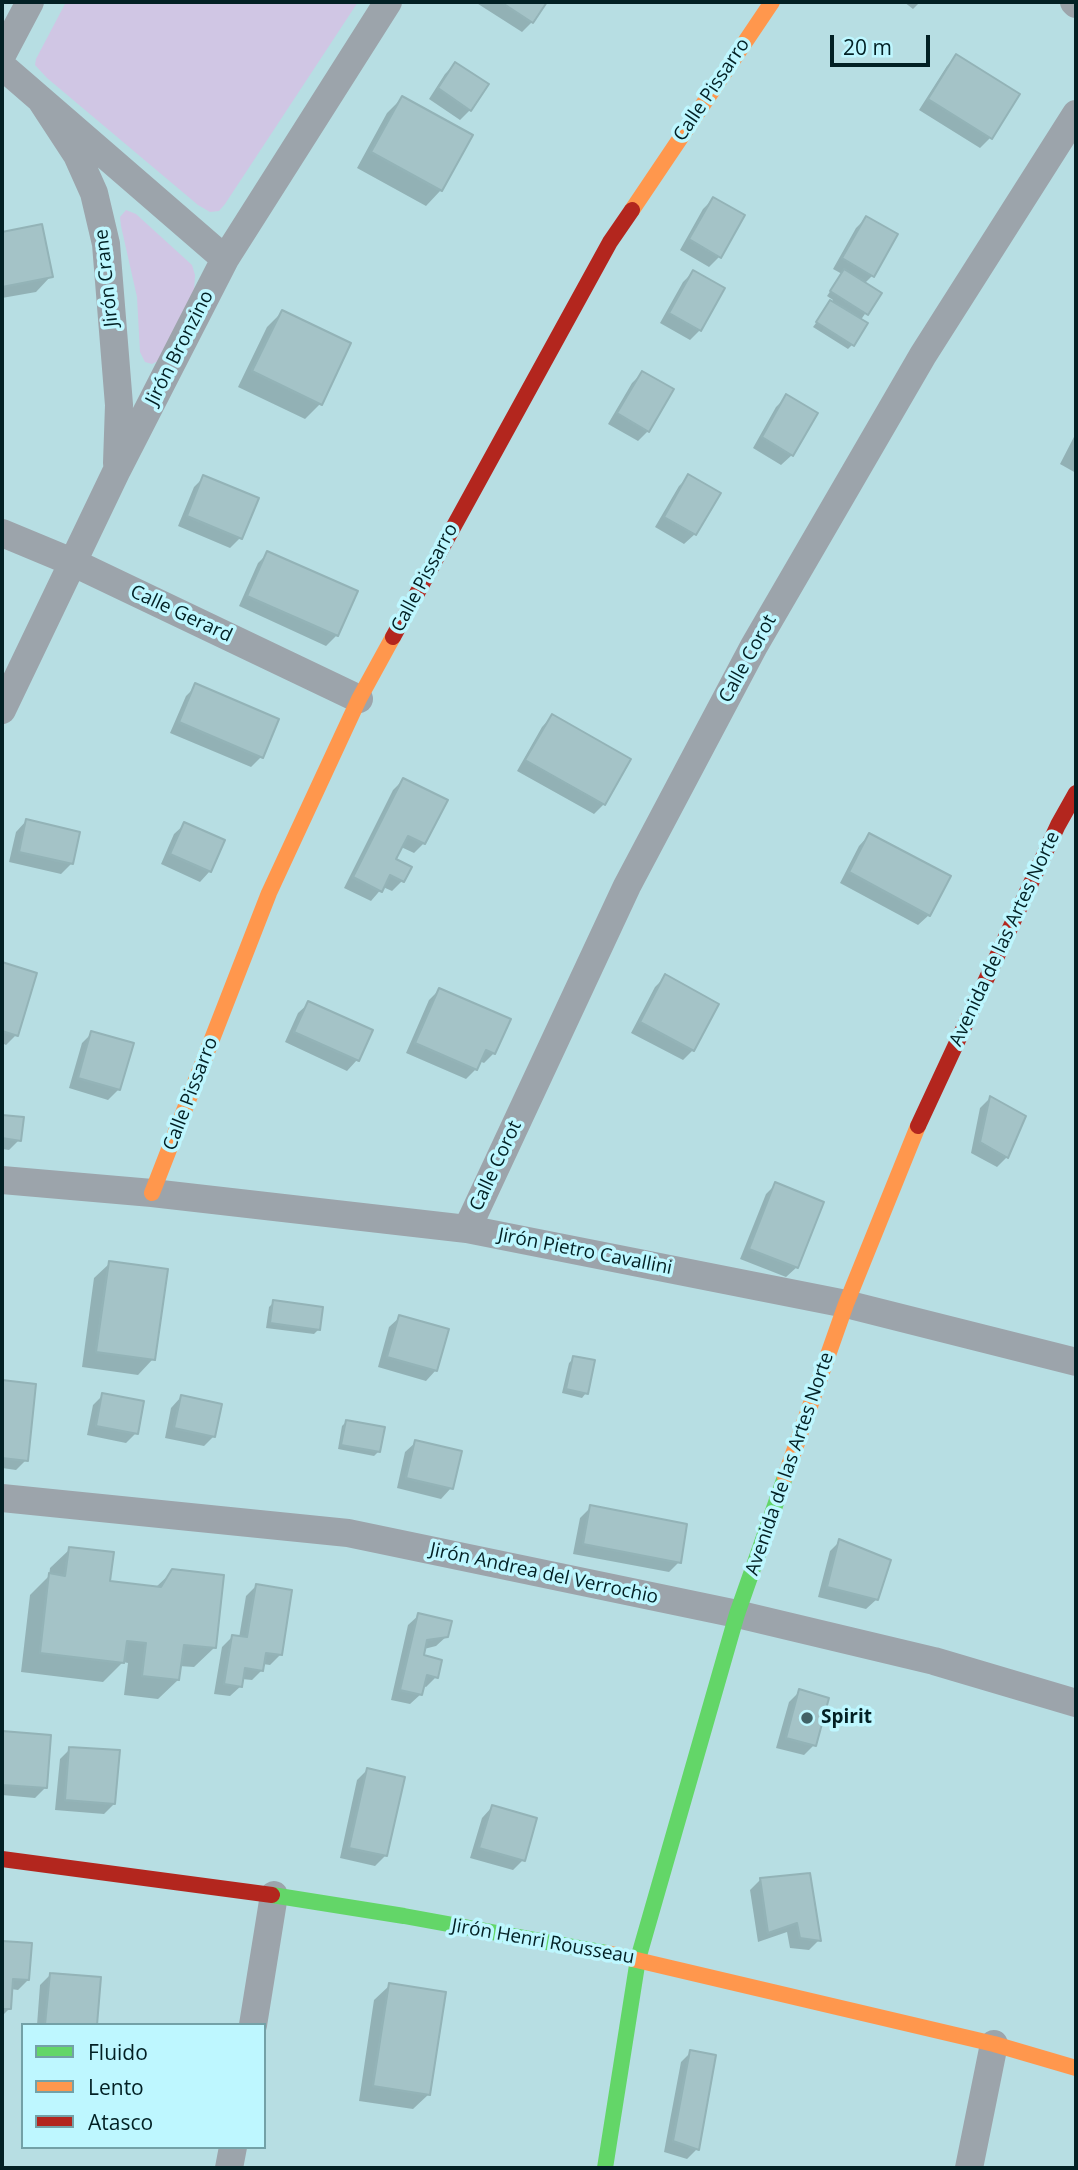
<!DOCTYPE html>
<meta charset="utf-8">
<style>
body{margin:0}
#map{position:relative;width:1078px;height:2170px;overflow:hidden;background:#b7dee3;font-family:"Open Sans",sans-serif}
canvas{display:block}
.frame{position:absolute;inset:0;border:4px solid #022024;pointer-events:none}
.legend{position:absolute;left:21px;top:2023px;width:245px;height:126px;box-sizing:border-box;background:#bef7ff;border:2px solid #73a1a7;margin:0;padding:9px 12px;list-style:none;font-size:21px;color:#022024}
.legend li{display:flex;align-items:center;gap:14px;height:35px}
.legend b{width:35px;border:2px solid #73a1a7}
.scale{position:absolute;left:830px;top:35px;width:100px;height:32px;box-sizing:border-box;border:4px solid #022024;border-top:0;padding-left:9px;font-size:21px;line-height:24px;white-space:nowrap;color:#022024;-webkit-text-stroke:5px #bef7ff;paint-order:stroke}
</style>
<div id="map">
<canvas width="1078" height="2170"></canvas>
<div class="frame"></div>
<ul class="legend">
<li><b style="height:9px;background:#63d668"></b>Fluido</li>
<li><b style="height:9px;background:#ff974d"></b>Lento</li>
<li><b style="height:9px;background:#b3261e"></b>Atasco</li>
</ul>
<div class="scale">20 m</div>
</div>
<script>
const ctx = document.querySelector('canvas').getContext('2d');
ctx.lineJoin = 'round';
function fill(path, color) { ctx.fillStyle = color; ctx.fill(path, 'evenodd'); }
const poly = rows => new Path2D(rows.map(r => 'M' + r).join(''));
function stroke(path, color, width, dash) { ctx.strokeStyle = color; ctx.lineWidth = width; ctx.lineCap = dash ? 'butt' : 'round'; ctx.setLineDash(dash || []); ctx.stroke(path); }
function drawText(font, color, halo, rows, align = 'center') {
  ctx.font = font + ' "Open Sans",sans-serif'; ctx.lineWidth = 7; ctx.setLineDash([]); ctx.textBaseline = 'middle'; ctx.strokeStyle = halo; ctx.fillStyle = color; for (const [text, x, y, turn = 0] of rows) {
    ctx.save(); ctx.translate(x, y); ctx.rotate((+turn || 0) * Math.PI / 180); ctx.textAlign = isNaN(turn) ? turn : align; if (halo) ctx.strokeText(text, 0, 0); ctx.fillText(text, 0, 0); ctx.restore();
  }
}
const green = poly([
 [66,2,358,2,225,204,219,211,210,212,198,205,47,78,35,65,36,59],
 [126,210,136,214,192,265,195,275,194,293,160,360,152,364,145,362,140,352,137,297,121,226,120,217]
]);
const shadow = poly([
 [475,2,545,2,532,22,522,32],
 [904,2,920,2,913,9],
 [957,56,990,138,980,148,919,110,947,66],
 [455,64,470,110,460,120,429,99,445,74],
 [402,98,441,190,426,206,357,168,387,113],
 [713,199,742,216,719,257,709,267,680,250,703,209],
 [866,218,872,276,864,284,879,294,860,321,852,345,848,349,813,327,833,300,827,296,842,274,833,269,856,228],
 [41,226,51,276,36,292,2,298,2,234],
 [693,272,700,330,690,340,660,323,683,282],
 [282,312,320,404,305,419,238,387,267,327],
 [642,373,648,431,638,441,608,424,632,383],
 [786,397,792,455,781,465,753,448,776,407],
 [1076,433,1076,473,1060,464],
 [689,476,695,534,684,544,655,527,679,486],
 [204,477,240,538,230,548,178,526,194,487],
 [268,553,337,635,326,646,239,606,258,563],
 [196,686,261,757,251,767,170,733,186,696],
 [552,716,604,804,594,814,517,771,542,727],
 [403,780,424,843,414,853,401,847,394,860,402,881,392,891,383,887,371,901,344,888,393,790],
 [26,821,78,834,71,864,61,874,9,862,16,832],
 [185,824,210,871,200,882,161,864,174,834],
 [869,835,929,915,918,925,840,883,859,846],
 [2,964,35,974,16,1035,6,1045,2,1043],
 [665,977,693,1050,683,1060,631,1033,655,987],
 [439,990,494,1053,484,1063,479,1061,476,1069,466,1079,406,1053,429,1000],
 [309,1003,371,1031,357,1060,347,1071,285,1042,298,1013],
 [92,1033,119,1089,108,1100,69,1088,82,1043],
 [990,1098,1023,1117,1007,1157,997,1167,971,1153,980,1108],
 [2,1116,22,1119,19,1140,9,1150,2,1149],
 [776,1184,797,1267,786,1277,740,1259,766,1194],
 [110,1263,153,1359,138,1375,82,1367,94,1278],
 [274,1302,318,1330,314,1334,266,1328,269,1307],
 [400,1317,436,1370,426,1381,378,1367,389,1327],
 [574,1358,586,1393,582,1398,562,1393,569,1363],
 [2,1382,34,1386,26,1460,16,1470,2,1468],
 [103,1395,136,1433,126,1443,87,1435,93,1405],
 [181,1397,214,1436,204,1446,165,1438,171,1408],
 [346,1422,379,1451,374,1456,338,1449,342,1426],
 [416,1442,451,1488,441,1499,397,1488,405,1452],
 [591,1507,679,1562,669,1572,573,1554,580,1518],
 [840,1541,877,1599,866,1609,818,1597,830,1551],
 [70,1549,108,1583,155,1588,173,1571,214,1648,194,1667,179,1666,178,1680,158,1699,124,1695,128,1663,123,1662,103,1682,21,1672,30,1595,49,1576,50,1568],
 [256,1586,280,1655,270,1665,263,1664,262,1670,252,1680,242,1679,241,1686,230,1696,214,1694,222,1647,232,1637,239,1638,246,1596],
 [419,1615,447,1636,436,1646,424,1649,421,1657,436,1677,426,1687,423,1686,421,1694,410,1704,391,1700,408,1625],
 [800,1691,814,1745,804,1755,776,1748,789,1702],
 [2,1733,49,1737,45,1788,35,1798,2,1795],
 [70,1749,114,1804,104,1814,55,1810,60,1759],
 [367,1770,385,1856,375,1866,340,1858,357,1780],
 [492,1807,523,1860,513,1870,470,1858,482,1818],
 [760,1880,819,1940,809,1950,790,1948,787,1932,758,1942,750,1890],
 [2,1942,30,1944,28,1980,18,1990,11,1989,10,2008,2,2016],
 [50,1975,95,2025,37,2025,40,1985],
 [390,1985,429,2094,413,2109,359,2101,374,2000],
 [691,2052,697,2149,687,2159,664,2152,681,2062]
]);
const building = poly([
 [501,2,547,2,533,23,501,2],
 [956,54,1020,94,992,139,928,99,956,54],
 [455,62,489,84,471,111,438,88,455,62],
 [402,96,473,135,442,191,371,152,402,96],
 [713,197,745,215,721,258,689,239,713,197],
 [866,216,898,234,874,277,842,258,866,216],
 [42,224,53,277,2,287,2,232,42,224],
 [844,269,882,293,868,315,830,291,844,269],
 [693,270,725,288,701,331,669,313,693,270],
 [830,300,868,323,854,346,816,322,830,300],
 [282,310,351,343,322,405,252,371,282,310],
 [642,371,674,389,649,432,617,413,642,371],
 [786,394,818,413,793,456,762,437,786,394],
 [688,474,721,493,696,535,664,517,688,474],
 [203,475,259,498,242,539,187,516,203,475],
 [267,551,358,591,338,636,247,596,267,551],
 [195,683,279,719,263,758,179,722,195,683],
 [552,714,631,759,605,805,525,760,552,714],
 [403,778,448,800,425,844,408,836,396,859,412,867,404,882,390,875,382,892,353,877,403,778],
 [26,819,80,832,73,864,19,852,26,819],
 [184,822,225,840,211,872,170,854,184,822],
 [869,833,951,876,930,916,849,872,869,833],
 [2,962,37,973,18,1036,2,1031,2,962],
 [665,974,719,1004,694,1051,640,1022,665,974],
 [439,988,511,1019,495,1054,486,1050,477,1070,415,1043,439,988],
 [308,1001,373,1030,359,1061,294,1032,308,1001],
 [91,1031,134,1043,120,1090,78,1078,91,1031],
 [990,1096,1026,1116,1008,1158,980,1142,990,1096],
 [2,1115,24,1117,21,1141,2,1138,2,1115],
 [775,1182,824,1202,798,1268,749,1249,775,1182],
 [109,1261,168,1269,155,1360,96,1352,109,1261],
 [273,1300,323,1307,320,1330,270,1323,273,1300],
 [399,1315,449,1329,437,1371,387,1357,399,1315],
 [573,1356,595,1360,588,1394,566,1389,573,1356],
 [2,1380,36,1384,28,1461,2,1458,2,1380],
 [102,1393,144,1401,138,1434,96,1426,102,1393],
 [181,1395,222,1404,215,1437,174,1428,181,1395],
 [346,1420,385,1427,380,1452,341,1445,346,1420],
 [415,1440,462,1451,453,1489,406,1478,415,1440],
 [590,1505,687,1524,681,1563,583,1544,590,1505],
 [839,1539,891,1560,878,1600,827,1587,839,1539],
 [69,1547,114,1552,110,1581,161,1587,172,1569,224,1575,216,1648,184,1645,179,1680,142,1676,146,1643,127,1641,124,1663,40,1653,49,1573,65,1576,69,1547],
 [256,1584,292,1590,282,1655,266,1653,263,1671,245,1668,242,1687,224,1684,232,1635,247,1637,256,1584],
 [418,1613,452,1621,448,1637,427,1640,424,1655,442,1660,438,1678,427,1675,422,1695,400,1690,418,1613],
 [799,1689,829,1698,816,1746,786,1738,799,1689],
 [2,1731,51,1735,47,1788,2,1785,2,1731],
 [69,1747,120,1750,115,1804,65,1800,69,1747],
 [367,1768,405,1777,387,1856,349,1848,367,1768],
 [492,1805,537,1818,525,1861,479,1848,492,1805],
 [810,1873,821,1941,800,1938,797,1923,768,1933,760,1878,810,1873],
 [2,1941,32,1943,29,1980,13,1979,11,2009,2,2009,2,1941],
 [50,1973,101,1977,97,2025,45,2025,50,1973],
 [389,1983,446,1992,430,2095,373,2086,389,1983],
 [690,2050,716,2055,699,2150,673,2141,690,2050]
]);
const street = poly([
 [1074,2,1076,4],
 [2,55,30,2],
 [2,66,225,259],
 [41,100,77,155,94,193,106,244,119,405,117,463],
 [2,533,72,562,359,699],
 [2,710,117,470,225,259,388,2],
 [2,1180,152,1193,467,1229,846,1304,1076,1362],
 [467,1229,627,886,754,646,923,355,1076,114],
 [2,1498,348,1533,737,1614,934,1661,1076,1703],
 [253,2025,274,1895],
 [229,2168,233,2147],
 [969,2168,994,2044]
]);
const fast = poly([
 [272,1895,404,1916,607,1953],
 [605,2168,638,1959,737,1614,785,1477]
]);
const slow = poly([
 [632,210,772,2],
 [152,1193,269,893,359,699,393,637],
 [785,1477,846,1304,918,1126],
 [607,1953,994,2044,1076,2068]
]);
const jam = poly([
 [393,637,610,242,632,210],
 [918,1126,1058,825,1076,793],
 [2,1859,272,1895]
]);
const markers = [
 [807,1718,7,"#416267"]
];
const streetNames = [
 ["Calle Pissarro",712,90,-56],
 ["Jirón Crane",107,278,-96],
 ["Jirón Bronzino",180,348,-63],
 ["Calle Pissarro",425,578,-62],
 ["Calle Gerard",181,614,25],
 ["Calle Corot",748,659,-61],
 ["Avenida de las Artes Norte",1005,939,-65],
 ["Calle Pissarro",191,1094,-69],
 ["Calle Corot",496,1166,-65],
 ["Jirón Pietro Cavallini",585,1252,11],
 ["Avenida de las Artes Norte",790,1464,-71],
 ["Jirón Andrea del Verrochio",544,1574,12],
 ["Jirón Henri Rousseau",543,1942,10]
];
const poiNames = [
 ["Spirit",821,1718]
];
fill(green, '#d0c6e4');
fill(shadow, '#0003');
fill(building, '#a4c3c7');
stroke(building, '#93b3b7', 2);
stroke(street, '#9ca4ab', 28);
stroke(fast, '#63d668', 16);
stroke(slow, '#ff974d', 16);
stroke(jam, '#b3261e', 16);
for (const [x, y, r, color] of markers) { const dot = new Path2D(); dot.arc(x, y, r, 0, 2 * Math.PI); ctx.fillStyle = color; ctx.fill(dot); stroke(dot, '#bef7ff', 2.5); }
drawText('19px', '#022024', '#bef7ff', streetNames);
drawText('bold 19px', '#022024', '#bef7ff', poiNames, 'left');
</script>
